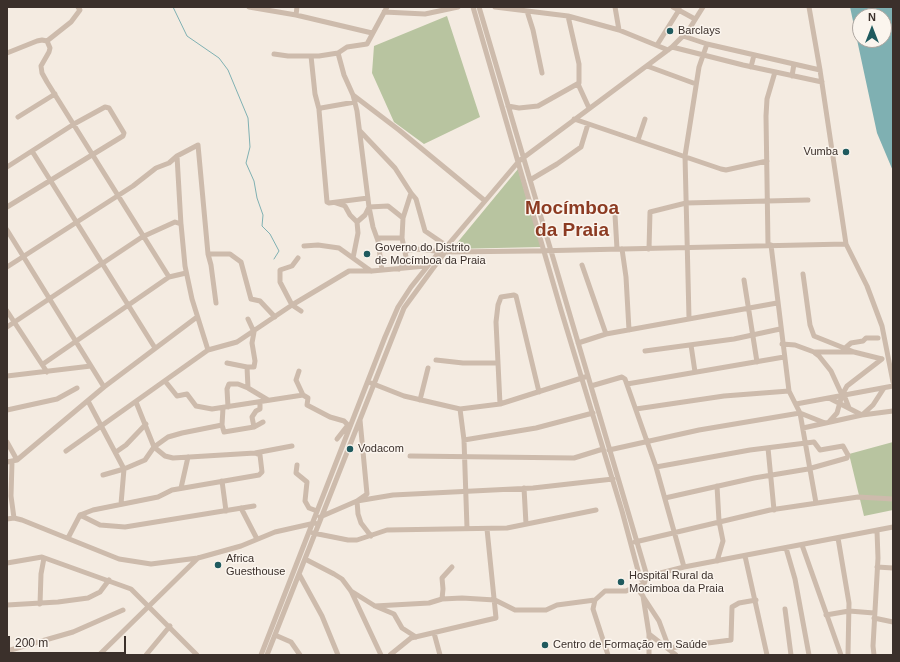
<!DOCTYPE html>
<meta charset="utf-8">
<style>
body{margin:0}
#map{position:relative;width:900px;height:662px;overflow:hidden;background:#f4ebe1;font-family:Arial,sans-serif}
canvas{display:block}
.frame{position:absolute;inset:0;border:8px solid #3b302b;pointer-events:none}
.north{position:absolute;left:852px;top:8px;width:40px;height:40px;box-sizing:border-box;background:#fbf5ee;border:1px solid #aea6a0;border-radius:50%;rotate:0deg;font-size:11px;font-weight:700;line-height:16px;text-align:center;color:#3b302b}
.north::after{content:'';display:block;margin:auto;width:14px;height:18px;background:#1f5a5e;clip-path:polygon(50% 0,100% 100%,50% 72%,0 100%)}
.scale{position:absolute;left:8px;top:636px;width:118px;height:18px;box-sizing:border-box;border:2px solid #3b302b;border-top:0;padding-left:5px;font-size:12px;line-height:14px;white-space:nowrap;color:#3b302b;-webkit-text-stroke:3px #fbf5ee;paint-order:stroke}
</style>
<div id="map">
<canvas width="900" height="662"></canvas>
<div class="frame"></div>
<div class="north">N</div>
<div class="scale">200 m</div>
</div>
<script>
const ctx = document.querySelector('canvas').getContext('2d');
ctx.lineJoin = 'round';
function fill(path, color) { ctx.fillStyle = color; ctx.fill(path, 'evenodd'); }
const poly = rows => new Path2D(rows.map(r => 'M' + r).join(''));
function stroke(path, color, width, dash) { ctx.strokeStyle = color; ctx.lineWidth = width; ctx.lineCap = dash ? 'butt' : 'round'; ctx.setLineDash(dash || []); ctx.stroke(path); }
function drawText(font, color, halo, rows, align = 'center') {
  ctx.font = font + ' Arial,sans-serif'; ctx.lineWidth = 3; ctx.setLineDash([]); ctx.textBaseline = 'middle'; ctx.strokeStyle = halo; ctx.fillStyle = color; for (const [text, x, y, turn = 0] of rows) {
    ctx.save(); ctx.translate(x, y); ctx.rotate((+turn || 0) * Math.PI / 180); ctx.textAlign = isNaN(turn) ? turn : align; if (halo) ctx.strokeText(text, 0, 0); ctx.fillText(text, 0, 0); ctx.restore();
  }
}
const green = poly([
 [447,16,480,117,424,144,394,122,372,73,374,46],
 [518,169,541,247,452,249],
 [893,442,893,510,864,516,849,454]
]);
const water = poly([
 [850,7,893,7,893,171,877,133],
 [860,16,884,16,884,40,860,40]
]);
const stream = poly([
 [173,7,187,36,219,58,228,70,248,118,250,147,246,163,254,181,257,198,263,215,262,226,270,234,279,251,274,259]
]);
const minor = poly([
 [249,7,296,15,372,33],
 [473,7,561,310,622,511,640,578,644,583],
 [479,7,647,576,643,587,639,591,643,596,649,634,649,655],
 [495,7,568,16,619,30,668,50],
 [615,7,619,30],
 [673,7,695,19],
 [809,7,820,70,846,244,867,286,882,326,893,382],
 [527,11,533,30,542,73],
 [384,12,425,14,458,7],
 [296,15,297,7],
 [683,36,707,44,820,70],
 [47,41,71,22,80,10,78,7],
 [657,45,679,10,679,7],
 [672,47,743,65,822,82],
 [7,53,37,41,42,40,47,41,50,48,49,52,41,66,42,73,47,82,169,277],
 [338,53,344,75,353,95,357,111,369,207,373,227,378,241,382,270],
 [274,54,288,56,319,56,338,53,347,47,367,44,387,7],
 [311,56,315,94,319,109],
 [647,66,696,84],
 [751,67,754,55],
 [792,76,794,64],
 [578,84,589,108],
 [353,95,399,130,484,200],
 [508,106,519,108,538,106,579,83,579,64,568,16],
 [18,117,55,94],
 [574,119,721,169,726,170,767,161],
 [360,131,395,168,411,193,403,218,402,238,406,257,403,265,399,269],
 [638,140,645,119],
 [32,151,155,348],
 [7,167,74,124,105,107,109,108,124,133,123,136,7,207],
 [530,180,557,164,581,147,588,124],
 [411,193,416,199,425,231,447,246],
 [329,203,327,202,319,110,321,108,355,102],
 [329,203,368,198],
 [336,203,345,206,350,215,357,222],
 [615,215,617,249],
 [181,225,177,156,198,145,208,254,211,265,216,303],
 [7,230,104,387],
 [377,238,402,238],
 [768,245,766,116,767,99,775,72],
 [771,245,789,391,800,413,816,503],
 [304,246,318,245,339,248,371,271],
 [622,249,626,277,629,330],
 [649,249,650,212,686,203,808,200],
 [406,251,416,249,445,252,533,251,846,244],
 [208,254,230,254,241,262,251,299,260,301,275,317],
 [298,258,292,266,280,270,280,282,292,305,301,311],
 [353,258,358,233,357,222,365,215,369,207,388,206,403,218],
 [582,265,606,334],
 [7,267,133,186,156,168,169,163,177,156],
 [803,274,810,325,814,336,854,352,882,359],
 [744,280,757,362],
 [7,311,47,372],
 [689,318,685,156,699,67,707,44],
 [248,319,254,332,252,343,255,361,254,367,247,367,248,388,268,400],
 [7,327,142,237,175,222,181,224,185,266,192,299,208,350,66,451],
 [578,343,606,334,777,303],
 [782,344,795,345,814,352,852,352],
 [691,345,695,372],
 [844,349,851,343,863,341,866,338,878,338],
 [208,350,237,342,292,305,349,271,372,271,426,266],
 [645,351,734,339,780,329],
 [815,353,819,356,831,371,842,395],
 [436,360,463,363,498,363],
 [227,363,247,367],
 [43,364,169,277,186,273],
 [299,371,296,380,303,395,308,398,307,405,330,417,344,421,348,425,337,439],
 [7,376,91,366],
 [165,381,177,396,187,394,196,406,212,409,303,395],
 [371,383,404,396,460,409,500,404,585,377],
 [627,384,784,357],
 [591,386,622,377,625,379,656,467,684,567],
 [844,395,849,408],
 [829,398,862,415,873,405,884,388],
 [420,400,428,368],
 [88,401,124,469,103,475],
 [136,402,154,447,168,437,182,433,222,425,224,432,254,427,263,422],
 [500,404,496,322,498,305,501,297,514,295,516,296,539,392],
 [796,404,893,386],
 [228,407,227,389,229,384,238,384,248,388],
 [460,409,464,440,467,528],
 [636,409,724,396,789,391],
 [7,410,57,399,77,388],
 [360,420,367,494,357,501,358,514,361,523,371,536],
 [829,422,837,413,842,395,847,386,882,359],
 [222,425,223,408],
 [254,427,252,417,256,411,260,409,260,402],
 [803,428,862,415,893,411],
 [464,440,536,428,593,413],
 [7,442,17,460],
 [768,448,774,510],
 [609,450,699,430,800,413,825,423],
 [116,452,126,445,146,424],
 [410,456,574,458,603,449],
 [7,462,17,460,104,387,197,317],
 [12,462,11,496,14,518],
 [297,465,296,473,307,482,305,501,309,508,317,511],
 [656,467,750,450,814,442,820,450,843,446,848,455,847,458,808,469,754,478,665,498],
 [222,481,226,511],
 [181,488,188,457],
 [524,488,526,524],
 [121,504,124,469,145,460,154,447,165,456,173,458,255,453,292,446],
 [241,508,257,539],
 [80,515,100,525,125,527,254,506],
 [320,517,357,501,393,495,533,488,613,479],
 [7,519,14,518,22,520,119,559,151,564,198,558,241,546,275,532,315,523],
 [313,533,348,540,357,540,387,530,507,528,596,510],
 [68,538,80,515,93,510,158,497,172,490,259,475,262,472,260,455,255,453],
 [838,538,849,603,848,655],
 [635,542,770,510,858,497,893,499],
 [802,545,841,655],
 [786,548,795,579,809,655],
 [745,556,767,655],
 [305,559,334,574,342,579,351,591,381,655],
 [717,561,723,541,719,521,717,486],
 [7,563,42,557,131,589,197,655],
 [877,567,893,568],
 [299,574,322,616,338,655],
 [645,577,684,567,893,527],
 [351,591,375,606,394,614,402,628,416,637],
 [644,598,659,621,669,648,731,640,732,607,739,603,756,600],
 [442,599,443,589,442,578,452,567],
 [595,600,593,609,608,655],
 [40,604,41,574,44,558],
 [7,605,58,602,88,598,100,592,109,580],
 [375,606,429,603,442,599,462,598,495,600,515,610,546,610,557,605,595,600,605,591,626,591,644,583],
 [785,609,791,655],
 [826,615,849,611,874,613],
 [874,618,893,622],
 [434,633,440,655],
 [649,634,676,655],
 [275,635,291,642,300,655],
 [7,651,73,632,123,610],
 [99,655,198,558],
 [146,655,170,626],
 [261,655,385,337,398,307,411,287,439,252,447,246,519,161,672,47,688,31,703,7],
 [267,655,404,308,445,252,447,246],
 [390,655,411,638,496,618,487,529],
 [874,655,873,646,878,558,877,531]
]);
const markers = [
 [670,31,4,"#1f5a5e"],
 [846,152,4,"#1f5a5e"],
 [367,254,4,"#1f5a5e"],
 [350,449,4,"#1f5a5e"],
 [218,565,4,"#1f5a5e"],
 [621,582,4,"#1f5a5e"],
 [545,645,4,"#1f5a5e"]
];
const poiNames = [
 ["Barclays",678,31],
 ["Vumba",838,152,"right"],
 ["Governo do Distrito",375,248],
 ["de Mocímboa da Praia",375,261],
 ["Vodacom",358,449],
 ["Africa",226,559],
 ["Guesthouse",226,572],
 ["Hospital Rural da",629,576],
 ["Mocimboa da Praia",629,589],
 ["Centro de Formação em Saúde",553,645]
];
const townNames = [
 ["Mocímboa",572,209],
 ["da Praia",572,231]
];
fill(green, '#b8c4a0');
fill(water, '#7fb0b2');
stroke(stream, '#7fb0b2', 1);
stroke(minor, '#cdbbac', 5);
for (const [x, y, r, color] of markers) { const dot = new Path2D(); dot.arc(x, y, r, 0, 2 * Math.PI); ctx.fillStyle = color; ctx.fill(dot); stroke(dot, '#fbf5ee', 1.5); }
drawText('11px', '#3b302b', '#fbf5ee', poiNames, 'left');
drawText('bold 19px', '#8c3b22', '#fbf5ee', townNames);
</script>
